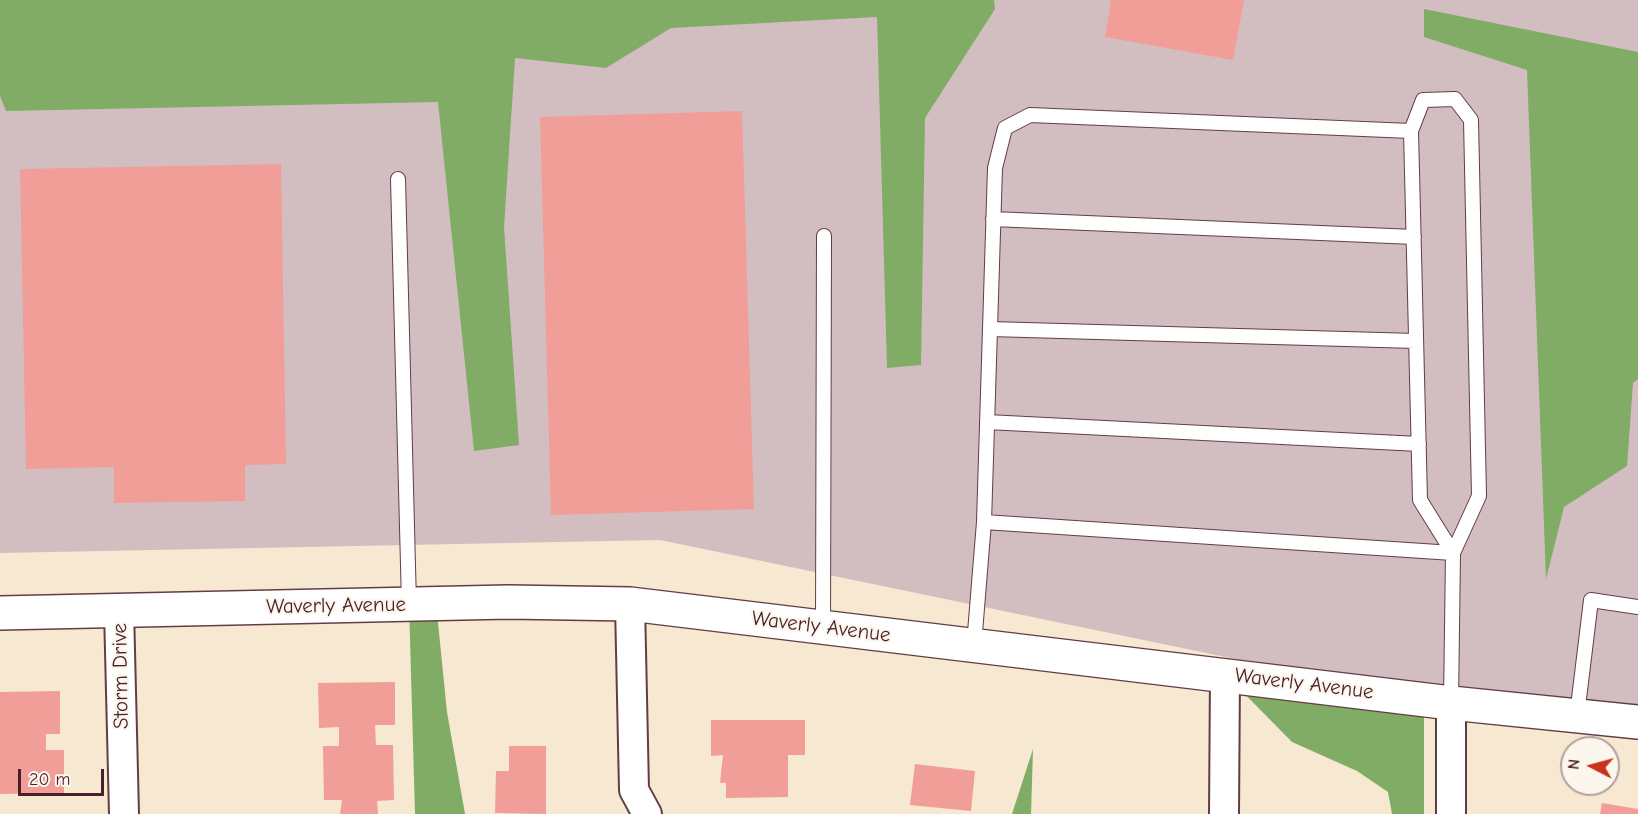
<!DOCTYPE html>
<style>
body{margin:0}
#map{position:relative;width:1638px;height:814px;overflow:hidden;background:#f7e8d1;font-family:"Comic Neue",sans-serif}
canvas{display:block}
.north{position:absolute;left:1560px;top:736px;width:60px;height:60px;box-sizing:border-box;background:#fbf7ec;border:2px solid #b4a19f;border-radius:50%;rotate:276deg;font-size:16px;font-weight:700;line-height:24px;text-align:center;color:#4a1f2b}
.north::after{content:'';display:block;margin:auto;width:21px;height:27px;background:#c8321e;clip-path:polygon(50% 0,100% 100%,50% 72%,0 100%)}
.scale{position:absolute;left:18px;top:769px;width:86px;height:27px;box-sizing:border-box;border:3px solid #4a1f2b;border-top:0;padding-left:8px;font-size:18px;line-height:21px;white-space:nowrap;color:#4a1f2b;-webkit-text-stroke:4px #fbf7ec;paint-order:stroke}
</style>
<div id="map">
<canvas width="1638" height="814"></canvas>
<div class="north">N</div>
<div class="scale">20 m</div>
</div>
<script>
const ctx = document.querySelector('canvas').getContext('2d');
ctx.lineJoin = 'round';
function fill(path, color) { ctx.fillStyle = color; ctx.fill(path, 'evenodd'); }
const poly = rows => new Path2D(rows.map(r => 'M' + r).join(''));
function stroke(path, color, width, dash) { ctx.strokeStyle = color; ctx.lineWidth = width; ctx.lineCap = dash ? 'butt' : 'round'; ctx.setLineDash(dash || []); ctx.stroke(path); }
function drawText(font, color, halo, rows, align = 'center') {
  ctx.font = font + ' "Comic Neue",sans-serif'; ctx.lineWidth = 4.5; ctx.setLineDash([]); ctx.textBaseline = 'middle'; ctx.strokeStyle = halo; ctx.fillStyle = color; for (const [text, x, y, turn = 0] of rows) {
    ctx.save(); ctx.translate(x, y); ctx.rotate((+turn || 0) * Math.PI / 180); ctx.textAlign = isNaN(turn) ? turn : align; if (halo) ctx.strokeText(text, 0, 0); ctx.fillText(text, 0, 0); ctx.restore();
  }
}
const industrial = poly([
 [0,0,1638,0,1638,722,1424,698,660,540,0,553]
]);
const forest = poly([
 [0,0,994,0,995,9,925,118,921,365,887,368,877,17,671,28,606,68,515,58,504,227,519,445,474,451,438,102,6,111,0,96],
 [1424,9,1638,52,1638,379,1633,383,1627,466,1564,507,1546,579,1527,70,1424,37],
 [436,603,447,712,465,814,415,814,409,604],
 [1225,674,1424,698,1424,814,1392,814,1388,792,1357,771,1292,742],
 [1033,749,1031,814,1012,814]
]);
const building = poly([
 [1111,0,1244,0,1233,60,1105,37],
 [742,111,754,509,551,515,540,117],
 [281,164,286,464,245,465,245,501,114,503,114,467,26,469,20,169],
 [395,682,395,725,375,725,376,745,393,745,394,800,377,801,378,814,340,814,342,800,324,800,323,746,339,746,339,727,319,728,318,683],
 [60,691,60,734,46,734,46,750,64,750,64,793,0,794,0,692],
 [711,720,805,720,805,755,788,755,788,797,726,798,726,783,720,783,723,755,711,756],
 [509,746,546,746,546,814,495,813,496,771,509,771],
 [915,764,975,771,971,811,910,805],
 [1602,803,1638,809,1638,814,1600,814]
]);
const lane = poly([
 [1455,99,1471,120,1479,496,1453,553,1420,500,1411,131,1423,100,1455,99],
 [398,179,409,604],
 [993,219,1414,237],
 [990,329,1416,341],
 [987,422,1419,444],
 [984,522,995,168,1005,128,1030,115,1411,131],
 [823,627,824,236],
 [974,645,984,522,1453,553,1451,703],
 [1577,715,1591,600,1638,607]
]);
const street = poly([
 [630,604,634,790,647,814],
 [119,610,124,814],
 [1224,814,1225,674],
 [1451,814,1451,703]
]);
const secondary = poly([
 [0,613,508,602,630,604,1451,703,1638,722]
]);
const streetNames = [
 ["Waverly Avenue",336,606,-1],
 ["Waverly Avenue",821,627,7],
 ["Storm Drive",121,676,-91],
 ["Waverly Avenue",1304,684,7]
];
fill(industrial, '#d2bec1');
fill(forest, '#80ac66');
fill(building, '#f19e98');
stroke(lane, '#643d44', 16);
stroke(street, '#643d44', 32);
stroke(secondary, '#643d44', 36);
stroke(lane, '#fff', 14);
stroke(street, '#fff', 28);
stroke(secondary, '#fff', 33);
drawText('21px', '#4a1f2b', '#fbf7ec', streetNames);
</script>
